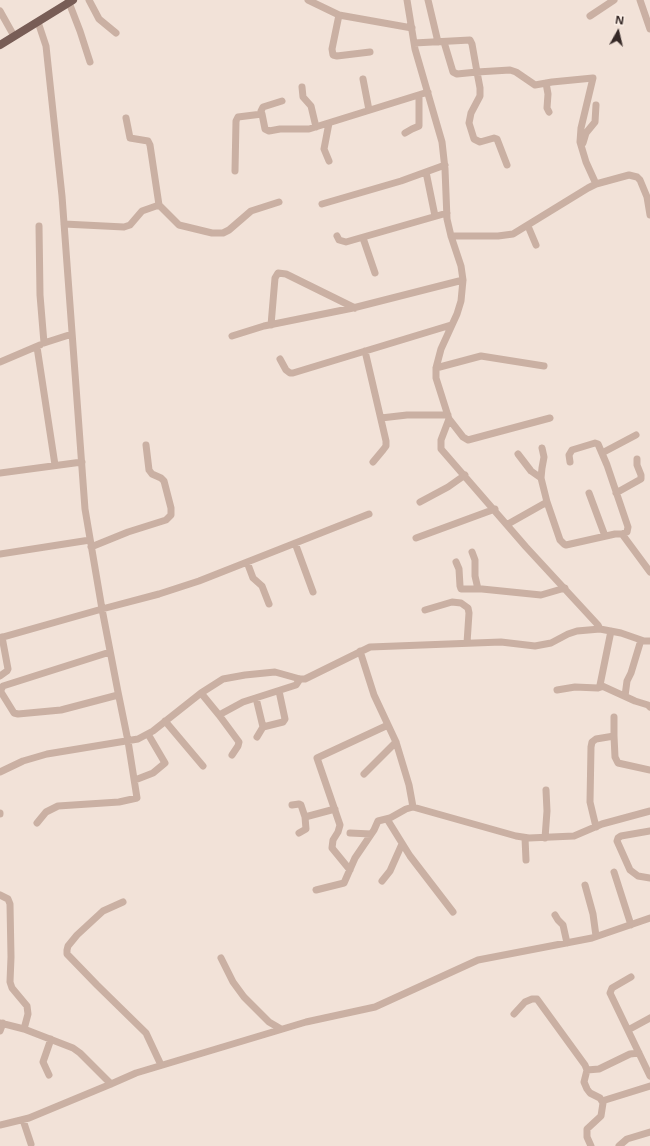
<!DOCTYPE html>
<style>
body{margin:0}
#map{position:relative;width:650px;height:1146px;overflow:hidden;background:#f2e2d8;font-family:"Open Sans",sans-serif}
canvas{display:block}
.north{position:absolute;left:598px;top:12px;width:40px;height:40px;-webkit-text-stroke:3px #faede4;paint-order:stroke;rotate:8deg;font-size:11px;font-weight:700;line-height:16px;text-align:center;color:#352826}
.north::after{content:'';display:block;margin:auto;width:14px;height:18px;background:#352826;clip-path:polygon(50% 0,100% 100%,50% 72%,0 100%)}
</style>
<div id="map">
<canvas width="650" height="1146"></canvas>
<div class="north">N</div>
</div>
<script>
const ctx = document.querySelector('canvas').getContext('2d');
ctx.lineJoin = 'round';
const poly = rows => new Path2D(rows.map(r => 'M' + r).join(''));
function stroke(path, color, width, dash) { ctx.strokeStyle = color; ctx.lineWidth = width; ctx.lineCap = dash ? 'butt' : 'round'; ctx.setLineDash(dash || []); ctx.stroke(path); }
const minor = poly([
 [68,0,80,31,90,62],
 [89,0,99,19,116,33],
 [308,0,339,15,412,28],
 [407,0,415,49,442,142,445,169,447,219,451,236,461,266,463,280,461,301,457,314,441,349,436,368,436,378,449,419,441,440,441,449,526,547,598,625,600,629],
 [428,0,438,42],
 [640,0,650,29],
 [0,11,14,36],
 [339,15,332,49,333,55,337,56,370,52],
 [590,16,614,0],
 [444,42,453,72,457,74,477,72,480,88,480,96,471,113,469,123,474,139,480,142,494,138,497,139,507,165],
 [414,43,470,40,472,44,477,72,510,70,516,72,535,85,552,82,593,78,581,128,580,142,586,162,596,184],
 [363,79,369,110],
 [546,83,548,94,547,108,549,112],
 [302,87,303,97,311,106,316,127],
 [262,114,261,111,263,107,282,101],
 [126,118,130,138,148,141,150,145,159,205],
 [405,133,412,129,419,126,419,95],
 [583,143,586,133,595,122,596,105],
 [329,161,324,149,329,123],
 [235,171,236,121,238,117,262,114,265,129,269,131,280,129,309,129,428,92],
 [426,172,435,216],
 [322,204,401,181,445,165],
 [64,224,124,227,130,225,142,211,159,205,179,225,212,233,223,233,229,230,251,211,279,202],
 [39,226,40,295,44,343,72,334],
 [528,226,536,245],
 [337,236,339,240,346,242,447,213],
 [451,236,498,236,513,234,588,188,596,184,629,175,637,177,640,180,647,197,650,215],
 [363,238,375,273],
 [271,325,275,278,278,273,286,274,355,308],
 [232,336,264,326,353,308,463,280],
 [37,347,55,465],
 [365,351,386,441,386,446,383,450,373,462],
 [280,359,286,370,290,373,293,373,451,325],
 [0,362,40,345],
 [436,368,481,356,544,366],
 [381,418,407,415,448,415],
 [449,419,463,437,468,440,550,418],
 [542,448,544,457,542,468,541,478,547,502],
 [602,453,636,435],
 [518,454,531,471,541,478],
 [570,462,569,455,572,450,595,443,598,444,607,465,628,527,627,532,622,534],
 [0,473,82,462],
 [589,493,605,536],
 [616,493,641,479,641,475,637,465,637,459],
 [420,502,448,487,465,475],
 [508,524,547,502,560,540,564,544,566,545,615,534,622,534,650,572],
 [416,538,495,509],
 [295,543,313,592],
 [91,547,128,532,166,520,171,515,171,508,164,481,161,478,152,474,149,470,146,445],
 [472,552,475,560,475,576,478,589],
 [0,554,90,540],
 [247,562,253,578,262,586,269,604],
 [456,562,459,569,460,586,461,589,482,589,541,595,565,588],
 [425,610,452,602,461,603,468,608,469,613,467,643],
 [611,631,600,685,635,701,648,705,650,707],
 [0,638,102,609,159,594,199,581,369,514],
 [360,651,374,695,396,742,409,785,413,807,516,836,529,838,574,836,602,824,650,811],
 [110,652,3,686,1,690,1,692,14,713,18,714,61,710,118,695],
 [0,676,7,671,8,669,2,637],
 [557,690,575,687,598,688,601,687],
 [201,693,219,715,243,702,296,685,300,679],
 [625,696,627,681,631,673,641,640],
 [256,698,263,727,257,737],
 [219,715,239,742,238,746,232,755],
 [614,717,614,736],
 [165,721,203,766],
 [263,727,283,722,285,719,279,691],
 [0,772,23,761,47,754,138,739,153,731,201,693,223,679,245,675,275,672,300,679,305,679,370,647,501,642,535,646,551,643,568,634,577,631,600,629,621,633,644,641,650,641],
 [364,774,396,742],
 [135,780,153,773,165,763,148,734],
 [292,805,299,804,301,805,305,817],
 [0,813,0,814],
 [387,819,410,856,453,912],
 [37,823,46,812,58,806,119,802,137,798,128,741,118,692,102,609,85,509,62,196,46,46,38,22],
 [596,827,590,802,591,747,592,742,596,739,614,736,615,757,618,763,650,770],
 [650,831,621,836,618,838,617,841,630,870,638,876,650,878],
 [299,833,306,829,305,817,335,809],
 [350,833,371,834],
 [525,838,526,860],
 [545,838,547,811,546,790],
 [350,870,332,848,333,840,338,832,340,825,317,758,388,725],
 [614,872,631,925],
 [382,881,390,871,402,844],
 [585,885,593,914,596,936],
 [316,890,344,883,355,858,374,830,378,821,390,818,406,809,413,807],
 [0,895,8,899,10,904,11,957,10,982,12,988,27,1006,28,1014,24,1029],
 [123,902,103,911,77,935,68,946,67,950,67,954,97,985,146,1033,161,1065],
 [555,915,558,920,563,925,567,943],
 [221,958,233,982,244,997,269,1022,281,1029],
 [631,977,612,988,610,993,650,1076],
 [514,1014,525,1002,532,999,537,999,585,1065,587,1070,584,1082,587,1089,590,1093,600,1098,603,1103,601,1116,587,1129,587,1137,591,1146],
 [0,1023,24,1029,73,1048,80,1053,111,1084],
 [628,1030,650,1018],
 [0,1031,3,1023],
 [587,1070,599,1069,630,1054,639,1053],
 [49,1075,43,1062,51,1039],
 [602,1101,650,1086],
 [23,1120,31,1144],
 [0,1125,29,1118,111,1084,136,1073,306,1022,375,1007,478,960,592,938,650,918],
 [619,1146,627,1139,650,1132]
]);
const major = poly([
 [0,45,73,0]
]);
stroke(minor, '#cab0a3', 7);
stroke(major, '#785d56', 8);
</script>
